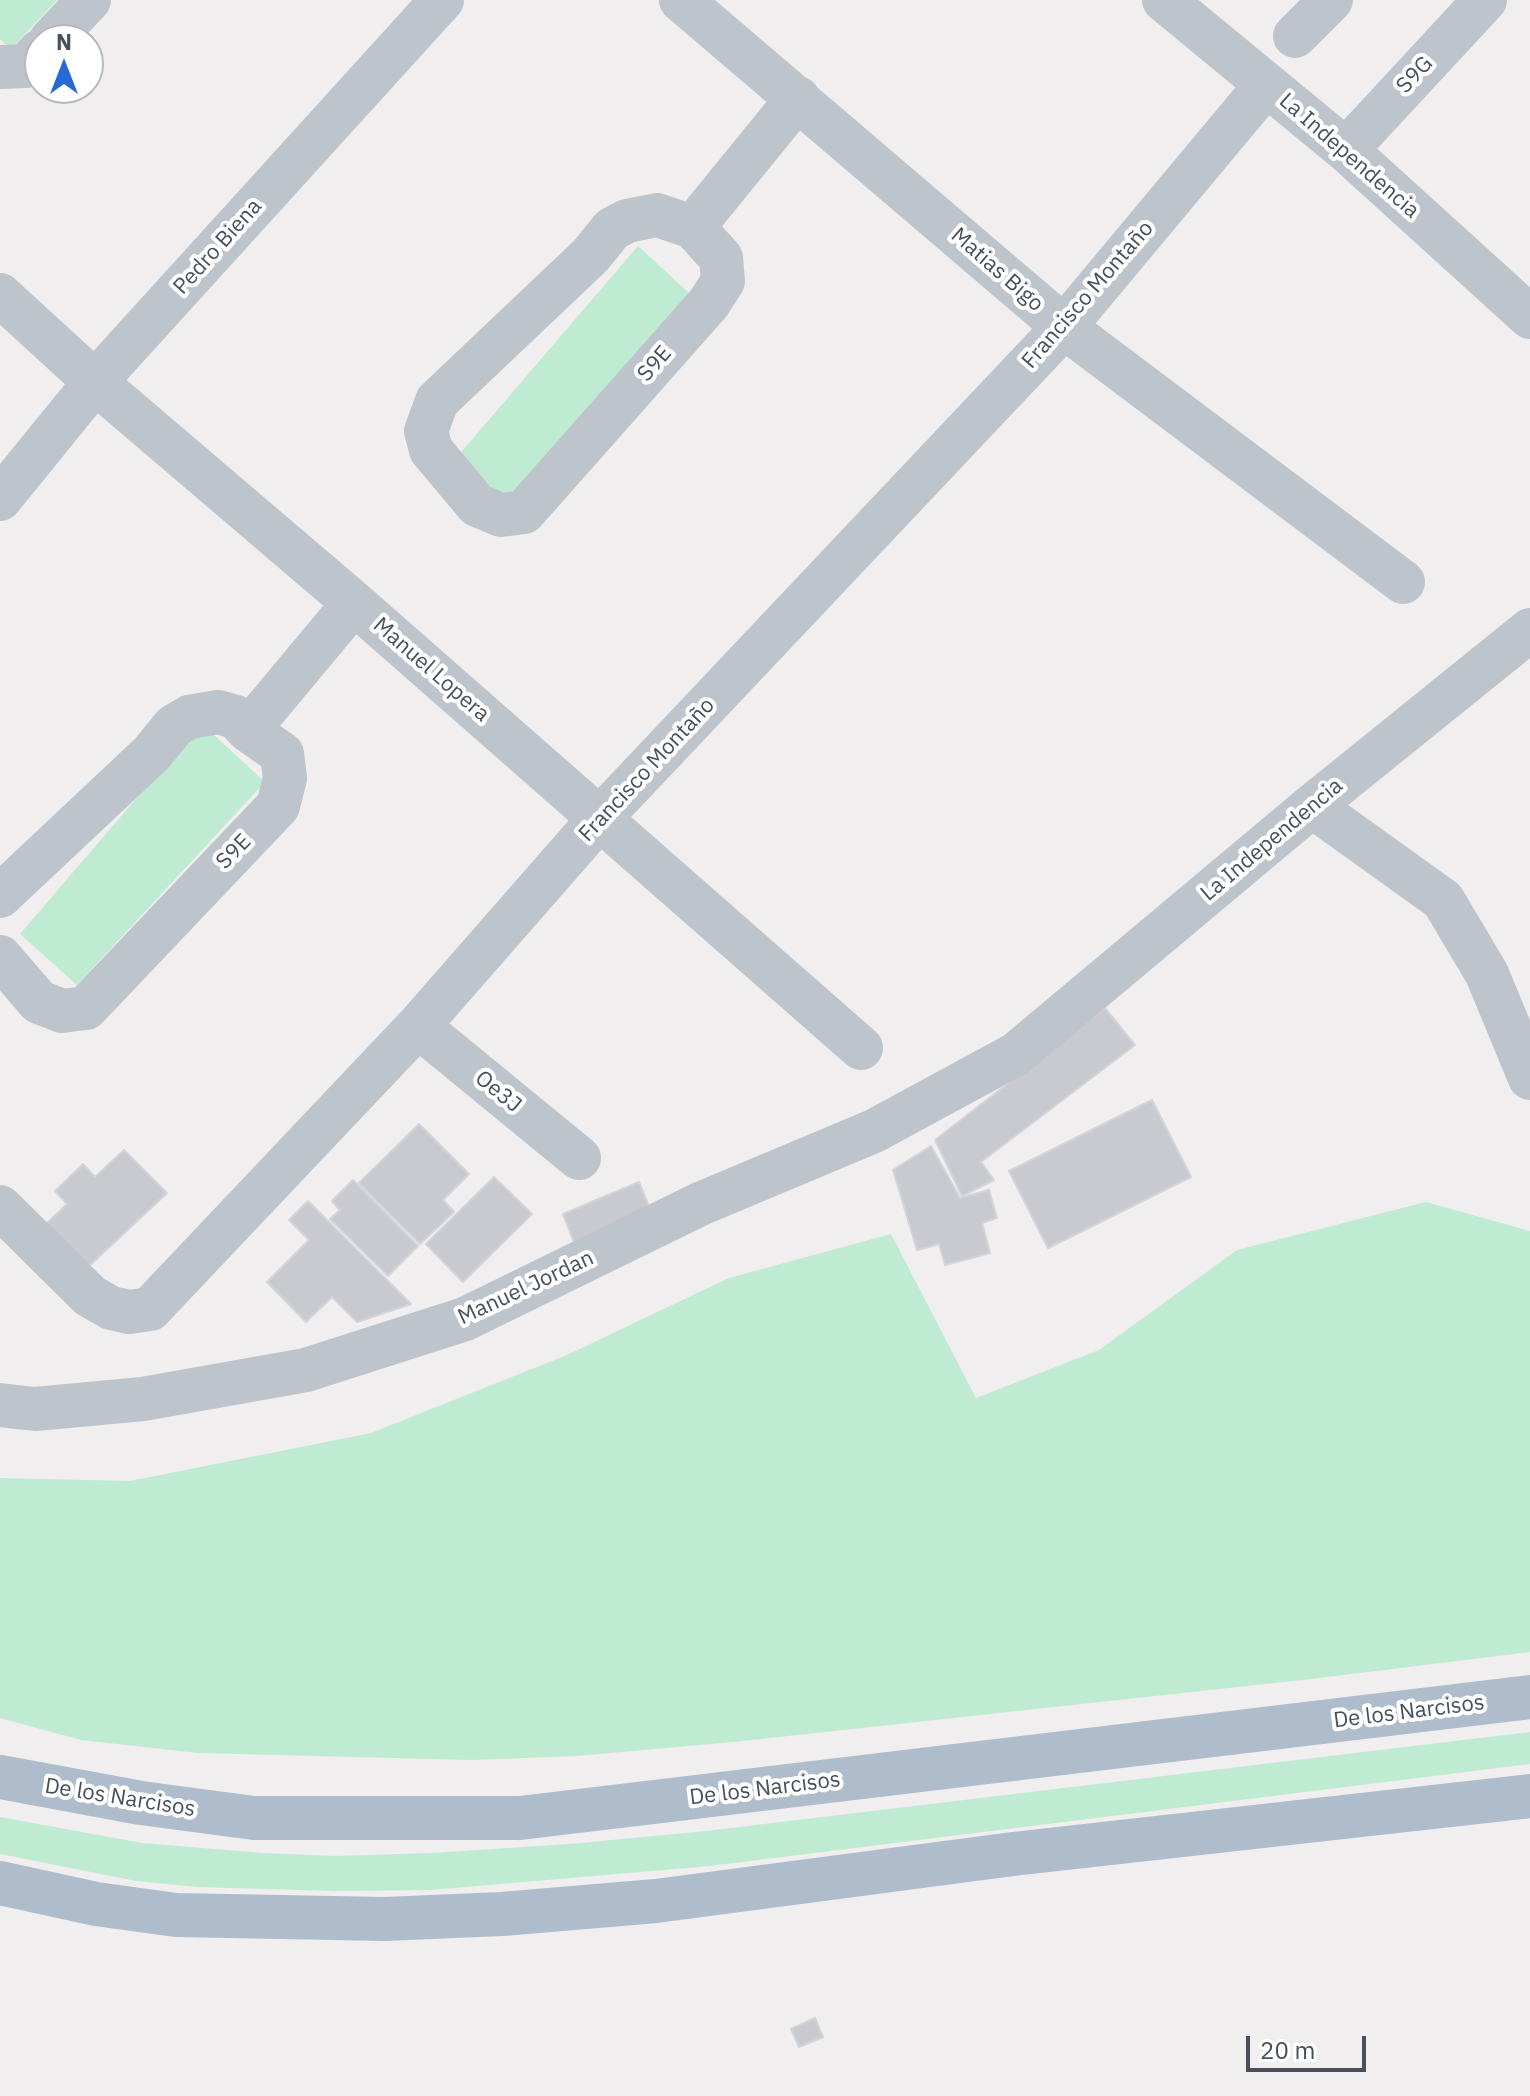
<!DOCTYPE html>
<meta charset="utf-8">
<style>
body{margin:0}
#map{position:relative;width:1530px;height:2096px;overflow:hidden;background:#f0eeee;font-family:"IBM Plex Sans",sans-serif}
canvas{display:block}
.north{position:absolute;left:24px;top:24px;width:80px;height:80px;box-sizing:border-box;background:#fff;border:2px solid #b5b9bd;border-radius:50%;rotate:0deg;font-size:22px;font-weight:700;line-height:32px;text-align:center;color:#47505a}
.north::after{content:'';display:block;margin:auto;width:28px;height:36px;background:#2569d3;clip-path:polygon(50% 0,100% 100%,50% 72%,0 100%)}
.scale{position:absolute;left:1246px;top:2036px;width:120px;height:36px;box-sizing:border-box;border:4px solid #47505a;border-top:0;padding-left:10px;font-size:24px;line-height:28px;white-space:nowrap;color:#47505a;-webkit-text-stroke:6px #fff;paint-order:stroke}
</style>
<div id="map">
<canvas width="1530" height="2096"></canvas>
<div class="north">N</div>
<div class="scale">20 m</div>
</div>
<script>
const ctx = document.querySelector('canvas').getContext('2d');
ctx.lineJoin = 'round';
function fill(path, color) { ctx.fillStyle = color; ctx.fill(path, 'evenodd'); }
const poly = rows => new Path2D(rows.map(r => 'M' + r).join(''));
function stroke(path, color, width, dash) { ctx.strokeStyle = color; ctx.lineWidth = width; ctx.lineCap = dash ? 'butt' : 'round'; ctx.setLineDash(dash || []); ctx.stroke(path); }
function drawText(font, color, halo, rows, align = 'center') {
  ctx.font = font + ' "IBM Plex Sans",sans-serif'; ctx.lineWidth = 8; ctx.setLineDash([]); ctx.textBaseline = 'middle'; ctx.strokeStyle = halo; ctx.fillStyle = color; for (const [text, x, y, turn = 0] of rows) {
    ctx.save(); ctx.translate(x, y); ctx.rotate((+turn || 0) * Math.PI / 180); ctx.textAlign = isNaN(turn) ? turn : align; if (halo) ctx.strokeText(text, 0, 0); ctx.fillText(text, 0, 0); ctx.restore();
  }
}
const green = poly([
 [0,0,57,0,11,49,0,39],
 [638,246,702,305,514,507,457,457],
 [201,723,265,782,77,985,20,934],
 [1426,1202,1530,1231,1530,1652,1311,1679,733,1742,576,1756,473,1760,198,1753,81,1740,0,1718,0,1478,130,1481,371,1433,567,1355,729,1278,891,1234,976,1398,1099,1350,1237,1250],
 [1530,1732,1530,1764,710,1866,431,1890,334,1891,197,1887,136,1881,0,1854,0,1817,142,1843,263,1853,336,1856,431,1853,570,1844,706,1831]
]);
const building = poly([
 [1105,1008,1135,1045,981,1162,994,1180,962,1196,935,1140,1105,1008],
 [1152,1100,1191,1177,1048,1248,1009,1171,1152,1100],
 [419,1124,469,1174,443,1200,454,1212,420,1244,359,1183,419,1124],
 [931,1146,960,1198,989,1190,997,1218,982,1223,990,1253,945,1265,939,1244,917,1250,893,1170,931,1146],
 [124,1150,167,1193,87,1268,45,1225,67,1204,55,1191,83,1164,95,1177,124,1150],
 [494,1177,532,1214,463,1282,426,1244,494,1177],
 [353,1180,418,1246,388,1276,330,1219,340,1210,332,1201,353,1180],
 [639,1182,652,1214,575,1245,563,1214,639,1182],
 [308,1201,411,1304,357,1322,332,1297,306,1322,267,1282,309,1240,289,1220,308,1201],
 [815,2018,823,2037,799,2047,791,2029,815,2018]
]);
const minor = poly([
 [681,0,1064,327,1403,582],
 [1164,0,1346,150,1530,317],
 [1295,36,1331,0],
 [51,40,89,0],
 [0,67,26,66,40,51],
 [1346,150,1485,0],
 [693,227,657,215,627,221,612,229,590,256,437,401,426,431,431,450,477,505,501,515,524,512,709,303,723,281,721,258,693,227,798,98],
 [0,295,95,382,354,603,861,1048],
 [0,499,95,382,442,0],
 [248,730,354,603],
 [1312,806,1443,900,1487,974,1530,1078],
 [0,896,152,753,174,726,189,717,218,712,236,717,248,730,282,754,285,778,278,806,86,1008,62,1011,39,1002,0,957],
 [418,1026,579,1158],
 [0,1207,90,1296,111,1308,129,1312,150,1309,418,1026,600,818,1064,327,1266,85],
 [0,1405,35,1409,143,1399,306,1370,465,1319,700,1204,874,1131,1016,1054,1312,806,1530,630]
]);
const major = poly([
 [0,1777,141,1803,254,1818,520,1818,1530,1697],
 [0,1883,96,1904,176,1915,385,1919,502,1914,656,1901,1013,1854,1530,1796]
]);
const streetNames = [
 ["S9G",1415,75,-47],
 ["La Independencia",1349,156,41],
 ["Pedro Biena",218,247,-48],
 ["Matias Bigo",997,270,41],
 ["Francisco Montaño",1088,295,-49],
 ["S9E",655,364,-49],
 ["Manuel Lopera",431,670,41],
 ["Francisco Montaño",647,770,-47],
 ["La Independencia",1272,840,-40],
 ["S9E",234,852,-46],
 ["Oe3J",498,1092,39],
 ["Manuel Jordan",526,1288,-25],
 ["De los Narcisos",1409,1712,-7],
 ["De los Narcisos",765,1789,-7],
 ["De los Narcisos",120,1798,9]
];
fill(green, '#bfebd2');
fill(building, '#c8cad0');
stroke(building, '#d2d4d9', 2);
stroke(minor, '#bdc4cc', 44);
stroke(major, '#afbccb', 44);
drawText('22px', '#47505a', '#fff', streetNames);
</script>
